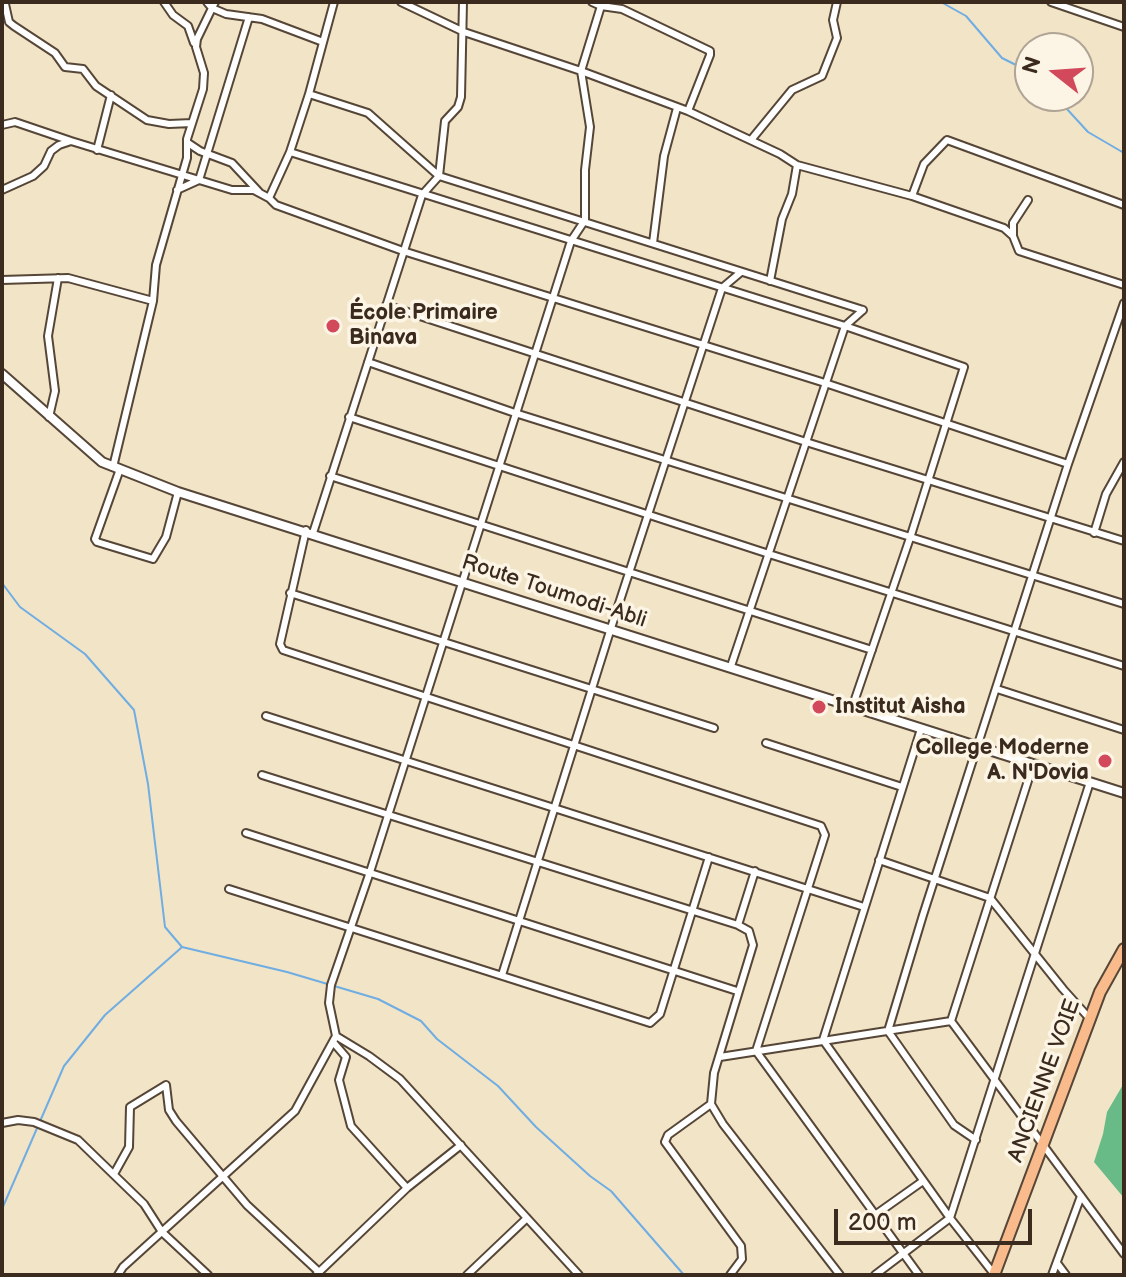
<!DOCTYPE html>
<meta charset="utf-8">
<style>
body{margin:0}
#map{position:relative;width:1126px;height:1277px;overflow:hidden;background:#f2e4c7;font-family:"Balsamiq Sans",sans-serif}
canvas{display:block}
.frame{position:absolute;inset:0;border:4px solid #3b2a1e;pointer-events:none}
.north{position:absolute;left:1014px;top:32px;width:80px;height:80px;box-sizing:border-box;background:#fcf5e5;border:2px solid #afa495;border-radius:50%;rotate:287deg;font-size:22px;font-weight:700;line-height:32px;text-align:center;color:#3b2a1e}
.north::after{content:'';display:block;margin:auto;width:28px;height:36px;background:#d1495b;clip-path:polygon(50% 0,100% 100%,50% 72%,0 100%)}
.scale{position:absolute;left:834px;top:1209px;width:198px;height:36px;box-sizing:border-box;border:4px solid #3b2a1e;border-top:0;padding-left:10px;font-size:24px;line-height:28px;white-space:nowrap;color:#3b2a1e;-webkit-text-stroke:6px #fcf5e5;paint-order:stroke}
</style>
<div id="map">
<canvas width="1126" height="1277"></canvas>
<div class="frame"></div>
<div class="north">N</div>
<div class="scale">200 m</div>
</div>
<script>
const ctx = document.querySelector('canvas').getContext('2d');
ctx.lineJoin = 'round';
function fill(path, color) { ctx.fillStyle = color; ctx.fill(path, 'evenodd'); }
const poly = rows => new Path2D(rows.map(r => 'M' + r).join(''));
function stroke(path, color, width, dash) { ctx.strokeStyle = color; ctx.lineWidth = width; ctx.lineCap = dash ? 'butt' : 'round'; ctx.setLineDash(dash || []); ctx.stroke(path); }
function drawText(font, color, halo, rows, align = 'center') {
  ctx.font = font + ' "Balsamiq Sans",sans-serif'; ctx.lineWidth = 7; ctx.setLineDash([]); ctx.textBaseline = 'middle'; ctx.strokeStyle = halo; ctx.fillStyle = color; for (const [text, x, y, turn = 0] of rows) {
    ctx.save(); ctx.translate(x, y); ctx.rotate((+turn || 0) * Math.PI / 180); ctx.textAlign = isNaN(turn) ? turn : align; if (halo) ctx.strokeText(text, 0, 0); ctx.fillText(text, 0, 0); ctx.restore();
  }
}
const forest = poly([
 [1124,1083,1124,1198,1094,1162,1103,1134,1107,1112]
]);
const stream = poly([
 [941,2,966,16,1002,58,1030,72],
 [1055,96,1088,132,1124,153],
 [2,583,20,607,85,654,134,710,148,784,165,927,182,947,287,972,378,999,421,1021,437,1039,498,1086,536,1127,590,1176,611,1191,684,1275],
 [2,1209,64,1066,105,1015,181,948]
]);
const minor = poly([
 [164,2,173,15,188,26,194,43],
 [207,2,212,8,226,14,262,19,323,42],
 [401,2,464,32,581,71,688,111,780,154,797,165,912,196,1004,228,1013,236,1019,251,1124,285],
 [603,2,601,6,622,9,710,51,710,55,688,111],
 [1051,2,1124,27],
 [5,4,9,22,14,26,55,53,65,67,83,69,96,86,147,120,169,124,192,123],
 [309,94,368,113,439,176,863,310],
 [2,125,15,122,71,141],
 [751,140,792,90,822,76,837,38,833,20,837,2],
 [188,143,200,151,232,163,259,192],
 [97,150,111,95],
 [290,152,845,326,964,367,911,535,853,705],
 [2,190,33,176,44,166,51,151,59,145,71,141,232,190,254,190,269,198,290,152,309,94,334,2],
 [177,190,199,180,249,17],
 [912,196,924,164,947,140,1124,205],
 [269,198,276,205,403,251,825,383,1068,464],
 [1013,236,1013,223,1028,200],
 [653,243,664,156,677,108],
 [2,280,68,278,153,301],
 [770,281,782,219,792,194,797,165],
 [386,305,806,442,1124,541],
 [368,362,515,413,1124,604],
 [49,417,55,391,48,336,58,278],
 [349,417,769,554,1124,666],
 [113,467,153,301,156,265,187,158,187,139,203,89,204,73,196,47,197,39,215,2],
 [120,469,95,539,97,542,153,559,166,537,178,492],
 [330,476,872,650],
 [306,530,280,644,283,650,821,826,825,835,756,1051,919,1275],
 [313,533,422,195,439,176,445,121,458,107,461,97,463,2],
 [1094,533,1106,494,1124,462],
 [290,593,714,728],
 [731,666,845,326,863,310],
 [997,689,1124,730],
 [266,716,864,907],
 [921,729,823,1040,950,1218,994,1274],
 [766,743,902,787],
 [262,775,738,925,749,931,753,945,714,1073,711,1104,723,1124,840,1275],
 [246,833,737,991],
 [879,860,990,898,1063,989,1090,1019],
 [229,889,650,1023,660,1014,709,857],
 [738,925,755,871],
 [502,975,611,628,722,288,741,272],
 [951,1021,1124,1254],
 [951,1021,1033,765],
 [336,1036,369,1056,400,1079,579,1275],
 [333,1042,346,1057,339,1080,351,1126,407,1188],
 [720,1057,951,1021],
 [711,1104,668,1135,665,1142,741,1246,742,1259,730,1275],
 [2,1123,18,1120,34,1122,78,1140,144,1204,162,1232,208,1275],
 [976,1140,954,1125,888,1031,923,915,1068,464,1124,303],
 [114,1174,129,1147,130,1107,166,1085,169,1110,176,1121,247,1205,319,1272],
 [875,1215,923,1181],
 [1057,1263,1066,1275],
 [118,1275,123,1267,295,1111,336,1036,329,1003,331,985,370,872,571,241,585,220,585,170,590,127,581,71,601,6,592,2],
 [316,1275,407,1188,461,1145],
 [467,1275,527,1218],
 [875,1275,950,1218,1090,782],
 [1052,1275,1081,1196]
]);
const tertiary = poly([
 [2,374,102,462,178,492,1124,793]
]);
const primary = poly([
 [994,1275,1100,992,1124,949]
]);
const markers = [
 [333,326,8,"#d1495b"],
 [819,707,8,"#d1495b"],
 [1105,761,8,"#d1495b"]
];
const poiNames = [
 ["École Primaire",349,313],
 ["Binava",349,338],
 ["Institut Aisha",835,707],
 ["College Moderne",1089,748,"right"],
 ["A. N'Dovia",1089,773,"right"]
];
const streetNames = [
 ["Route Toumodi-Abli",554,592,18],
 ["ANCIENNE VOIE",1045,1081,-70]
];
fill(forest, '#68ba86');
stroke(stream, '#6fade2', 2);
stroke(minor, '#564637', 10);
stroke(tertiary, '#564637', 12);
stroke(primary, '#564637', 14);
stroke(minor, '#fff', 6);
stroke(tertiary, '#fff', 8);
stroke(primary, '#fabb8c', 10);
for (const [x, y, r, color] of markers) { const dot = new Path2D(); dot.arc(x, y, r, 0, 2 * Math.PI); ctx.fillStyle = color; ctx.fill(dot); stroke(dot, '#fcf5e5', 3); }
drawText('bold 22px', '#3b2a1e', '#fcf5e5', poiNames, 'left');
drawText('22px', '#3b2a1e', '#fcf5e5', streetNames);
</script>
